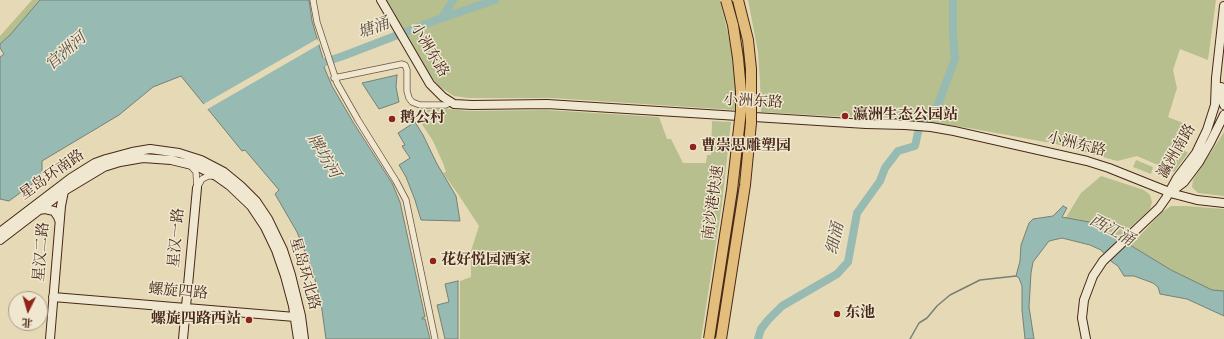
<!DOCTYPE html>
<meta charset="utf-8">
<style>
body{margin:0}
#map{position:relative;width:1224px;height:339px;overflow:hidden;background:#e6dab6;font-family:"Sorts Mill Goudy","Noto Serif SC",serif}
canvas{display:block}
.north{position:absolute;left:8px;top:291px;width:40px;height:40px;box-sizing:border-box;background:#efe7d0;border:1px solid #ac9b87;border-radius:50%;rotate:185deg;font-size:11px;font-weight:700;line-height:16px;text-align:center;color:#482819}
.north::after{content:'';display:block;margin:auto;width:14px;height:18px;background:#8f2418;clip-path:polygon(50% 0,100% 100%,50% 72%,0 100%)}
</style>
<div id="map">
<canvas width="1224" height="339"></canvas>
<div class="north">北</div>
</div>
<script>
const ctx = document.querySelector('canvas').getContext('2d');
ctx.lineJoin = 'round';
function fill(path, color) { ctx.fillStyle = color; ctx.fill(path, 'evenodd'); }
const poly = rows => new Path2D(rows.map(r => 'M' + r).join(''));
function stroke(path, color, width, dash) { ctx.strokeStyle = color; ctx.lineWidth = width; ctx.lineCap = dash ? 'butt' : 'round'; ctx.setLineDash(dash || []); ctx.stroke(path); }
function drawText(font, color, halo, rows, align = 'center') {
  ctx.font = font + ' "Sorts Mill Goudy","Noto Serif SC",serif'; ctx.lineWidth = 3; ctx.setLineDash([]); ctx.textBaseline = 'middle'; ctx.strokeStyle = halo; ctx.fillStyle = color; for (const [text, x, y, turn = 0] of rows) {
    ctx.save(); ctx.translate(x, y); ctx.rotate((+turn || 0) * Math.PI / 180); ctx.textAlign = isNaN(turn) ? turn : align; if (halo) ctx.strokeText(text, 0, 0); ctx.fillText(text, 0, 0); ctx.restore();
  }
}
const green = poly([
 [32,0,40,0,10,35,0,44,0,36],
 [385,0,720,0,728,34,732,57,735,86,735,110,552,98,469,98,454,96,440,87,427,72],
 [748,0,1216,0,1208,60,1180,49,1173,70,1177,88,1168,117,1183,123,1174,144,1188,153,1174,172,1137,156,1117,161,1056,144,969,128,920,121,761,112,760,82,758,52],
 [449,109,468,111,546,110,659,117,667,139,671,139,683,163,706,163,707,155,711,155,712,121,731,122,722,204,701,339,460,339,460,281,471,277,471,251,479,226,458,194,443,173,446,172,443,163,433,141,416,115,422,114,422,110],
 [1224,132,1224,196,1198,193,1192,187,1193,180],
 [1136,160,1153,167,1151,174,1133,167],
 [1101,176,1144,190,1150,195,1152,202,1150,209,1120,237,1131,245,1162,212,1171,206,1186,206,1224,209,1224,297,1171,270,1094,223,1065,219,1081,193]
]);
const water = poly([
 [40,0,309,0,312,21,324,62,334,62,326,64,324,67,332,86,353,122,392,183,400,202,425,317,422,318,422,319,425,319,430,339,326,339,321,303,313,272,297,232,275,194,279,190,245,150,242,151,181,76,153,87,119,115,42,161,42,172,39,179,9,201,0,199,0,57,4,54,0,48,0,44,10,35,40,0],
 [397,75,396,87,399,102,379,109,362,83,397,75],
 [415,122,423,135,437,164,456,196,460,221,421,220,415,200,406,177,399,165,410,158,402,146,405,145,398,133,415,122],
 [1063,206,1067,208,1062,217,1094,223,1171,270,1212,290,1224,291,1224,316,1187,299,1160,294,1158,287,1153,283,1134,276,1124,276,1118,266,1112,262,1101,250,1090,245,1062,238,1049,241,1033,262,1031,273,1029,307,1034,339,1025,339,1022,310,1022,286,1019,278,1016,276,1020,261,1021,245,1029,223,1033,219,1053,216,1063,206],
 [458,281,458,339,445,339,437,305,449,302,445,284,458,281]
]);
const pier = poly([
 [317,39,320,44,206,110,202,105]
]);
const stream = poly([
 [910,339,919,323,927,318,937,306,950,295,980,280,1016,276]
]);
const river = poly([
 [442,18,453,0],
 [316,65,343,56,442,18,495,0],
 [924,120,937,107,955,59,953,36,953,0],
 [758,339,761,329,768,320,782,306,837,274,848,262,857,213,880,181,885,168,898,151,915,146,919,128]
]);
const street = poly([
 [313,0,317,22,337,83,358,120,396,181,406,200,435,339],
 [334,78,402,64,405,65,407,70,407,91,409,98,412,102,420,105,446,105,451,102],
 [190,165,196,172,197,188],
 [197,188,202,179,208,176,215,176]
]);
const secondary = poly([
 [381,0,430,84,443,97,454,104,472,105,547,104,866,124,905,125,931,127,954,131,1087,161,1109,168,1174,194,1197,200,1224,203],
 [1221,87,1221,97,1224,105],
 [1171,192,1184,182,1199,162,1210,143,1224,115],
 [39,210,45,209,54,211,58,217,59,220],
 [0,232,71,178,95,163,106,159,132,152,150,149,179,153,201,160,224,172,241,186,256,201,268,219,283,250,291,275,301,316,304,339],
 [0,240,64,191,104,167,120,162,143,158,171,160,196,166,216,176,230,186,251,206,265,227,276,250,285,276,293,306,298,339],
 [53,297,295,317,300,317],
 [50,339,61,206,64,191],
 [183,339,197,188],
 [1086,339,1082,318,1084,300,1093,276,1103,261,1159,208,1166,198,1177,178,1196,153,1207,130,1215,105,1216,78,1224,6]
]);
const highwayBridge = poly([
 [709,339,732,190,741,111,741,91,738,58,733,25,726,0],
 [721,339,745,185,751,123,751,69,748,40,738,0]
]);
const markers = [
 [845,116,4,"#8f2418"],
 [392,119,4,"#8f2418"],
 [693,147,4,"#8f2418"],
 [433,261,4,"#8f2418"],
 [837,314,4,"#8f2418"],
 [249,320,4,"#8f2418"]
];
const streetNames = [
 ["小洲东路",428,51,59],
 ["小洲东路",753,103,3],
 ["小洲东路",1076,146,14],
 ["瀛洲南路",1178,152,-60],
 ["星岛环南路",53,176,-35],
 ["南沙港快速",715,203,-82],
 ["星汉一路",178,238,-85],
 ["星汉二路",43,252,-85],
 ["星岛环北路",303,274,74],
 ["螺旋四路",178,293,5]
];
const poiNames = [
 ["瀛洲生态公园站",853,116],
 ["鹅公村",400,119],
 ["曹崇思雕塑园",701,147],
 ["花好悦园酒家",441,261],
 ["东池",845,314],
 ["螺旋四路西站",241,320,"right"]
];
const waterNames = [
 ["塘涌",374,30,-20],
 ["官洲河",67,53,-41],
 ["牌坊河",322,157,59],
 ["西江涌",1111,232,28],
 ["细涌",837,239,-77]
];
fill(green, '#b6bf8d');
fill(water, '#97bab2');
stroke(water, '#778075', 1);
fill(pier, '#e6dab6');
stroke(stream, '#778075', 1.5);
stroke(river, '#97bab2', 8);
stroke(street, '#705440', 7);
stroke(secondary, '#482819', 10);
stroke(street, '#efe7d0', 5.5);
stroke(secondary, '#efe7d0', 8);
stroke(highwayBridge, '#482819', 12, []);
stroke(highwayBridge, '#e3bd7b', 10);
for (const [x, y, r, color] of markers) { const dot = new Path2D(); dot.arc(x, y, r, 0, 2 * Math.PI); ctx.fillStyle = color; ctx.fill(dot); stroke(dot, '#efe7d0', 1.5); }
drawText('15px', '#482819', '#efe7d0', streetNames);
drawText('bold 15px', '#482819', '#efe7d0', poiNames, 'left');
drawText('italic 16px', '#5c4c3f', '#efe7d0', waterNames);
</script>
